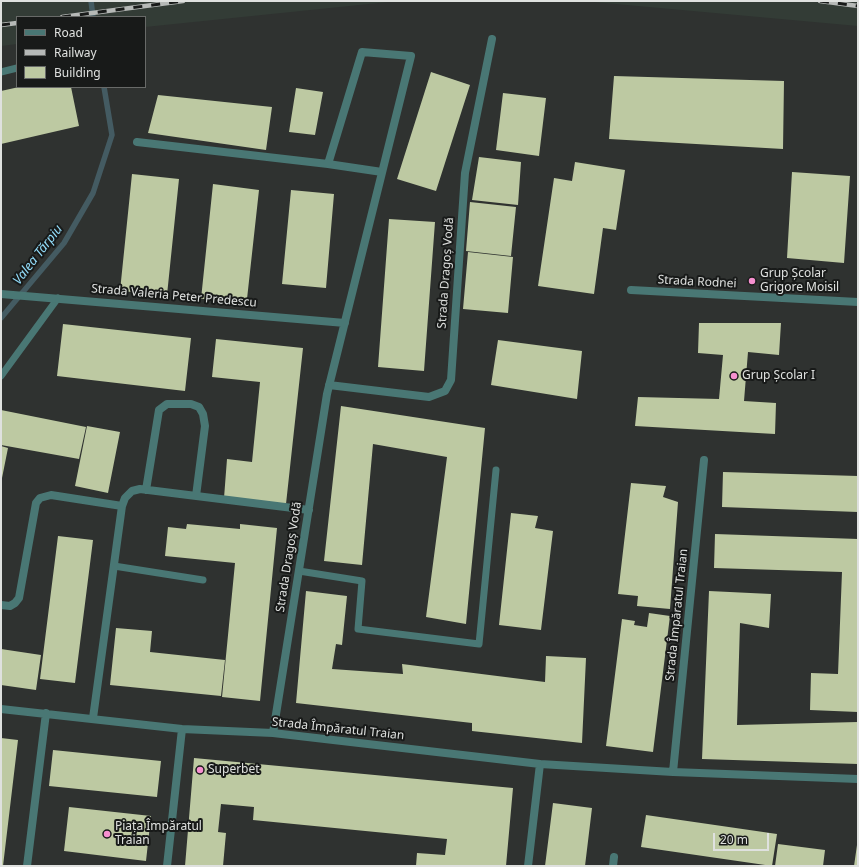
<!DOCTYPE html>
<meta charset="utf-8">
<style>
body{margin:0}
#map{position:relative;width:859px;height:867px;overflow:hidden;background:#2f3230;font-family:"Noto Sans",sans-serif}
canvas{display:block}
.frame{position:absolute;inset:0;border:2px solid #dfe1df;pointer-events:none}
.legend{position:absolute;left:16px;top:16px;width:130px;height:72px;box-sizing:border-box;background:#181a19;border:1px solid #686a68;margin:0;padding:5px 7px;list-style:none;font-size:12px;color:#dfe1df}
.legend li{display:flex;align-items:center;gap:8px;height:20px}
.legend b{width:20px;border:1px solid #686a68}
.scale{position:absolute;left:713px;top:833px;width:56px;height:18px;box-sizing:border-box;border:2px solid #dfe1df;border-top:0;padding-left:5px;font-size:12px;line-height:14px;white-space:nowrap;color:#dfe1df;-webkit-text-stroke:3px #181a19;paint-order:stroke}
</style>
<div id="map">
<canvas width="859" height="867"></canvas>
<div class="frame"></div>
<ul class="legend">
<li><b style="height:5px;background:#497774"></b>Road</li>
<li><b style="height:5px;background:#b6b9b7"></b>Railway</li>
<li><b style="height:11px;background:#bdc9a2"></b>Building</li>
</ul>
<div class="scale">20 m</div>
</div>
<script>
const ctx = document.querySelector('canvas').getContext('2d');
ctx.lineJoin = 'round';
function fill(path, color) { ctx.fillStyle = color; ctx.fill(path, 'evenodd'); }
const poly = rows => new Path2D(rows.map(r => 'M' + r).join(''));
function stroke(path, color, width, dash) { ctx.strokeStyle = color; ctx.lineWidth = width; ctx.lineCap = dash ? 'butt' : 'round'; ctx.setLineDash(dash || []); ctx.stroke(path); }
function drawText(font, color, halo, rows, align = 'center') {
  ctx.font = font + ' "Noto Sans",sans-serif'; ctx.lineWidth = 4; ctx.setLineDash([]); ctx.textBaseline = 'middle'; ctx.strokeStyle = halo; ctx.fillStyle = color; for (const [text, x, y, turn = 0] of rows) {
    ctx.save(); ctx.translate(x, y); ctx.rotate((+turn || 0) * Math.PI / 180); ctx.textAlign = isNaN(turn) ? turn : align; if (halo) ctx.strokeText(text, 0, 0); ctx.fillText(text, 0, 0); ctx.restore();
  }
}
const built = poly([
 [1,1,398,1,145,27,145,17,17,17,17,44,1,46],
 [583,1,858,1,858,26]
]);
const stream = poly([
 [91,1,93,17],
 [1,318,64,243,93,193,112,135,104,87]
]);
const building = poly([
 [431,72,470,85,436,191,397,179],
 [614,76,784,81,783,149,609,139],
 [19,87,71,87,79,126,1,144,1,91],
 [296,88,323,92,315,135,289,132],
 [503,93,546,98,539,156,496,150],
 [158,95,272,107,266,150,148,133],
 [479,157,521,162,518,205,472,200],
 [575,162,625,170,616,230,603,228,594,294,538,286,554,178,572,181],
 [792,172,850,176,844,263,787,258],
 [132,174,179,179,167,295,120,291],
 [213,184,259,190,247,299,201,299],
 [291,190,334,194,326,288,282,284],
 [470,202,516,207,511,256,466,251],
 [389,219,435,222,424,371,378,367],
 [468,252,513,257,508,313,463,309],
 [699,323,781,323,779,355,748,352,744,401,776,403,775,434,635,426,638,397,719,399,723,355,698,353],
 [63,324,191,338,185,391,57,376],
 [216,339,303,348,286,504,224,498,227,459,252,462,260,382,212,377],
 [498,340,582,351,577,399,491,385],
 [341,406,485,428,466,624,426,617,447,457,373,444,362,565,324,561],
 [1,410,86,427,79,459,1,445],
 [87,426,120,432,108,493,75,486],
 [1,446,8,448,2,478,1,478],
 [723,472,858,476,858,512,722,507],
 [631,483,666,486,663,497,678,502,670,609,637,606,638,596,618,594],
 [511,513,538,516,535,528,553,531,541,630,499,625],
 [187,524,240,529,240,524,277,528,260,701,222,697,235,563,165,556,168,527,186,529],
 [715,534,858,539,858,712,810,710,811,673,838,674,842,572,714,568],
 [58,536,93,540,75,683,40,679],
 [306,591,347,596,342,645,336,644,332,669,403,674,402,664,545,682,546,656,586,658,582,743,472,731,472,723,296,703],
 [709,591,771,594,769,628,740,623,737,725,858,722,858,764,702,759],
 [649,613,670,616,653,752,606,746,622,619,635,621,634,625,647,627],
 [116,628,152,631,150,652,225,660,221,696,110,685],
 [1,649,41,655,36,690,1,685],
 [1,738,18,740,3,866,1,866],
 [53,750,161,761,157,797,49,786],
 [194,758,513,788,506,866,416,866,417,853,445,855,447,839,253,820,254,807,221,804,218,832,226,833,223,866,185,866],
 [553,803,592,808,585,866,545,866],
 [69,807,151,816,146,861,64,851],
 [646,815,777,834,772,866,641,847],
 [778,844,825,850,823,866,775,866],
 [857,845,858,866,854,866]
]);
const service = poly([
 [1,72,17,68],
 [1,376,58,298],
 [114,566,203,580],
 [299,571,362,581,358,629,479,644,496,470]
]);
const minor = poly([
 [137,142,328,164,382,172],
 [631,290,858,302],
 [1,294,345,323],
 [329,385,429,397,445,391,451,380,465,173,492,39],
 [146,490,159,410,167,404,191,404,199,407,203,414,205,426,196,496],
 [1,605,10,606,15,603,19,598,36,503,40,498,51,495,122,506],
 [1,709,182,729,273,733,540,764,673,772,858,779],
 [93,718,122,506,125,498,132,491,140,489,309,510],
 [273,733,327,394,411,56,362,52,328,164],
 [673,772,704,460],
 [27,866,46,713],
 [167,866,182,729],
 [528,866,540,764],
 [613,866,614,857]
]);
const rail = poly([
 [820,1,858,6],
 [62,17,183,1],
 [1,25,17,23]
]);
const markers = [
 [752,281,4,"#f690cf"],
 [734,376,4,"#f690cf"],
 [200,770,4,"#f690cf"],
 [107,834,4,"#f690cf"]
];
const streetNames = [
 ["Strada Dragoș Vodă",446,273,-86],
 ["Strada Rodnei",697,282,3],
 ["Strada Valeria Peter Predescu",174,296,5],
 ["Strada Dragoș Vodă",289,557,-81],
 ["Strada Împăratul Traian",677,615,-84],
 ["Strada Împăratul Traian",338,729,6]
];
const poiNames = [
 ["Grup Școlar",760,274],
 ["Grigore Moisil",760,288],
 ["Grup Școlar I",742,376],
 ["Superbet",208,770],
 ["Piața Împăratul",115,827],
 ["Traian",115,841]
];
const waterNames = [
 ["Valea Tărpiu",38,255,-52]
];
fill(built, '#333c36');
stroke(stream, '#445b62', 5.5);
fill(building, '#bdc9a2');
stroke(service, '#497774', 7);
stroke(minor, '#497774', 8);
stroke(rail, '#b6b9b7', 4.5);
stroke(rail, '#181a19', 3, [9]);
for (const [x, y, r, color] of markers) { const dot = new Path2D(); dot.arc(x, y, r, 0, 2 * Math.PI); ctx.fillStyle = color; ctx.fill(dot); stroke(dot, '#181a19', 1.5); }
drawText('12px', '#dfe1df', '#181a19', streetNames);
drawText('12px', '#dfe1df', '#181a19', poiNames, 'left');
drawText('italic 13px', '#92dcf9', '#181a19', waterNames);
</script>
